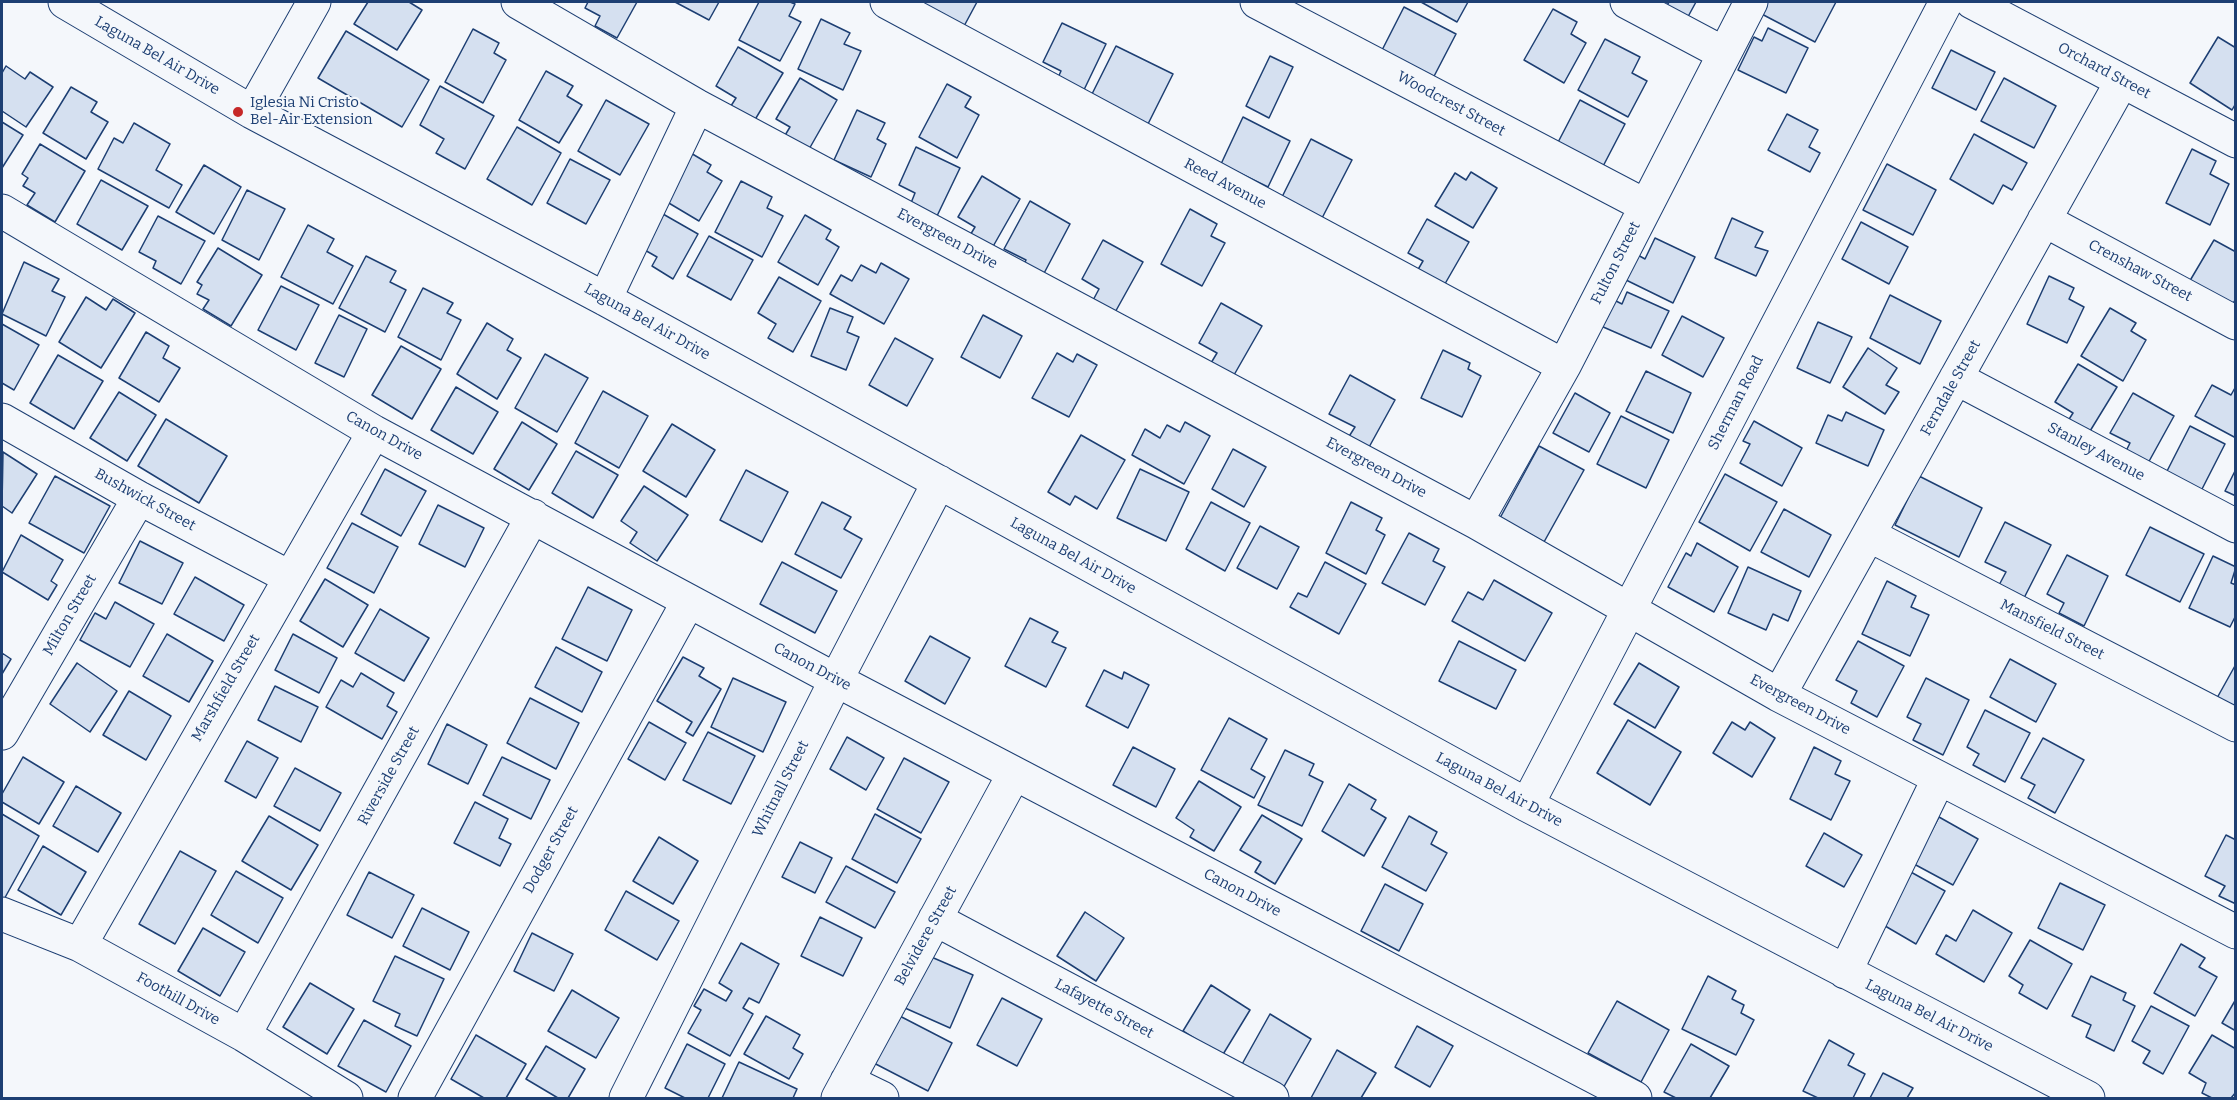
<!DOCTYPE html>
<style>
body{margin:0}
#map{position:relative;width:2237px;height:1100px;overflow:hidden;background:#f4f7fb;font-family:Bitter,serif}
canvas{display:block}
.frame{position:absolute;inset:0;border:3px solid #1d3f73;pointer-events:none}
</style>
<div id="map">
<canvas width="2237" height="1100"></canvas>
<div class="frame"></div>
</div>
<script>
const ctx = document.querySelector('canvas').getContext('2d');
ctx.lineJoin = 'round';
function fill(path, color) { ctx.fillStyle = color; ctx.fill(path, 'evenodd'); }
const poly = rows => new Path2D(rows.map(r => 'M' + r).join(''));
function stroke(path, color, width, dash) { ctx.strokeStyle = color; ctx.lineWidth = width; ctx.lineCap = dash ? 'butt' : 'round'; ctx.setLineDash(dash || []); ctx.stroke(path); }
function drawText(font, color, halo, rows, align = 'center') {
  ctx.font = font + ' Bitter,serif'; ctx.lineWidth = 4.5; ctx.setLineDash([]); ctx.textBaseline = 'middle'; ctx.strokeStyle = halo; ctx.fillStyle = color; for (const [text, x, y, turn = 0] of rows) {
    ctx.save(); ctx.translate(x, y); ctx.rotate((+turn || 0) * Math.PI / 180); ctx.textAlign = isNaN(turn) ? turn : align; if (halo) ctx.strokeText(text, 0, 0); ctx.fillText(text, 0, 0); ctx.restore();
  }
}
const building = poly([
 [368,2,409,2,422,10,397,50,354,24,368,2],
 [588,2,637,2,617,38,595,26,600,16,585,8,588,2],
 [675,2,719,2,709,20,675,2],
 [759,2,790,2,795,4,789,16,801,22,780,61,739,40,759,2],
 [917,2,977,2,963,28,917,2],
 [1421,2,1468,2,1457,22,1421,2],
 [1669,2,1696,2,1684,24,1663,12,1669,2],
 [1762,2,1836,2,1815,42,1756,11,1762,2],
 [1404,7,1456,34,1430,84,1378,58,1404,7],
 [1553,9,1577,22,1571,34,1586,43,1564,83,1524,60,1553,9],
 [821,19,850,33,844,44,861,51,843,90,798,69,821,19],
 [1062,23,1106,44,1082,94,1056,82,1061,71,1043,62,1062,23],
 [1768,28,1808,48,1786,93,1738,70,1754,37,1762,41,1768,28],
 [473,29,499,43,494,53,506,60,483,103,445,82,473,29],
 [346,31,429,80,402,127,318,78,346,31],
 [2218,37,2236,48,2236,103,2232,110,2190,83,2218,37],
 [1605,39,1640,57,1632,73,1647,81,1628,117,1578,90,1605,39],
 [1116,46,1173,74,1146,128,1089,100,1116,46],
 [738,47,783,73,753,123,729,109,736,98,716,86,738,47],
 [1951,50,1995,72,1976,110,1932,88,1951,50],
 [1270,56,1293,67,1269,118,1246,106,1270,56],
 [6,66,25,79,30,72,53,87,26,127,2,111,2,73,6,66],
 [546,71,573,86,567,96,582,105,559,143,519,120,546,71],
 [800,78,837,100,808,151,784,137,790,127,776,119,800,78],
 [2004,78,2056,106,2034,148,1981,121,2004,78],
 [947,84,971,97,965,107,979,115,957,158,919,137,947,84],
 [440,86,494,116,465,169,436,153,444,139,420,125,440,86],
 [71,87,97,102,91,112,108,122,86,159,43,133,71,87],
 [606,100,649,124,620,175,578,151,606,100],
 [1580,100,1625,124,1599,174,1554,150,1580,100],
 [857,110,885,123,877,139,886,144,871,177,834,160,857,110],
 [1787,114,1818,130,1809,147,1820,153,1810,172,1768,150,1787,114],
 [1243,117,1290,141,1268,187,1221,164,1243,117],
 [2,122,23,135,2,168,2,122],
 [134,123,170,144,156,170,182,185,169,208,98,169,114,138,123,143,134,123],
 [517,127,561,153,532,205,487,179,517,127],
 [1974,134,2027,163,2012,190,2003,185,1993,204,1950,179,1974,134],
 [1311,139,1352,160,1320,222,1280,201,1311,139],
 [40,144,85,171,55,222,27,205,35,193,23,186,28,178,22,174,40,144],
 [916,147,960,168,937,216,911,203,915,193,899,185,916,147],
 [684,149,711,165,707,172,722,181,699,221,657,196,684,149],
 [2192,149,2216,161,2210,174,2229,184,2210,225,2166,203,2192,149],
 [570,159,610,180,586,224,547,203,570,159],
 [1887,164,1936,190,1913,235,1863,210,1887,164],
 [204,165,241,187,214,234,176,212,204,165],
 [1471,172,1497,188,1473,228,1435,206,1455,173,1466,180,1471,172],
 [982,176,1020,199,991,250,969,237,975,227,958,217,982,176],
 [101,180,148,206,122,250,77,224,101,180],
 [741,181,772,197,767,208,783,216,762,257,715,232,741,181],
 [247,190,285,209,259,260,222,240,247,190],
 [1030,201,1070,224,1041,279,1022,269,1026,260,1004,249,1030,201],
 [1190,209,1217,224,1211,236,1225,243,1202,286,1161,264,1190,209],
 [656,210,698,234,673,279,652,266,657,257,636,245,656,210],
 [805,215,831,230,826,239,839,247,818,285,778,262,805,215],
 [158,216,205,241,181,284,153,268,156,261,139,252,158,216],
 [1732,218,1763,232,1755,247,1768,251,1756,276,1715,258,1732,218],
 [1427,219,1469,242,1442,289,1416,273,1423,261,1408,253,1427,219],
 [1861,222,1908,247,1889,284,1842,259,1861,222],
 [308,225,334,239,327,252,353,266,333,304,281,277,308,225],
 [709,236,753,260,731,300,687,276,709,236],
 [1655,238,1695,257,1673,303,1624,279,1636,254,1645,259,1655,238],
 [1103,240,1143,262,1113,316,1091,304,1099,289,1082,279,1103,240],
 [2214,240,2236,252,2236,299,2229,309,2188,284,2214,240],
 [218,248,262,275,231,326,203,309,209,300,197,294,202,285,197,282,218,248],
 [366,256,396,271,390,282,406,290,385,332,339,308,366,256],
 [24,262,59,279,52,291,65,297,46,336,2,314,24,262],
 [881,263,909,279,884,324,830,294,841,275,852,281,861,265,876,273,881,263],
 [2049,276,2074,288,2069,299,2084,307,2067,343,2027,324,2049,276],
 [779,277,821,301,793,352,768,338,776,324,758,313,779,277],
 [281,286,319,305,296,350,258,330,281,286],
 [423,288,453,303,447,313,461,320,441,360,398,337,423,288],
 [1627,292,1669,311,1651,348,1601,326,1612,299,1622,304,1627,292],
 [1890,295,1941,321,1920,364,1870,338,1890,295],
 [86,297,106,310,113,299,135,313,101,368,59,342,86,297],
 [1221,303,1262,326,1234,375,1211,363,1217,353,1199,343,1221,303],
 [830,308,853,317,847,332,859,337,846,370,811,356,830,308],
 [2110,308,2136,323,2131,331,2146,340,2123,381,2081,356,2110,308],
 [339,315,367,329,344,377,315,363,339,315],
 [983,315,1022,336,1000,378,961,357,983,315],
 [1682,316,1724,338,1703,377,1662,355,1682,316],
 [1818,322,1852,337,1830,383,1797,368,1818,322],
 [487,323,513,339,507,350,521,358,497,399,457,374,487,323],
 [2,324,39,345,14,390,2,383,2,324],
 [146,332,169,346,163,358,180,368,159,402,119,378,146,332],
 [895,338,933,359,907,406,869,385,895,338],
 [401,346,441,369,412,419,372,395,401,346],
 [1868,348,1897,368,1886,385,1899,392,1885,414,1843,387,1868,348],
 [1443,350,1470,363,1468,369,1481,376,1462,417,1421,398,1443,350],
 [1057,353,1073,362,1077,354,1097,365,1069,417,1032,398,1057,353],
 [545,354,588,378,557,432,515,408,545,354],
 [58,355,103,381,74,429,30,403,58,355],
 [2078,364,2117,387,2087,436,2066,424,2073,413,2055,402,2078,364],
 [1646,371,1691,393,1673,433,1626,411,1646,371],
 [1350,375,1395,400,1368,449,1348,438,1355,427,1329,414,1350,375],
 [2212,385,2231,395,2236,386,2236,438,2195,416,2212,385],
 [456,387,498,412,473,454,431,430,456,387],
 [603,391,648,416,619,468,575,443,603,391],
 [119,392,156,415,127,461,90,438,119,392],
 [1575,393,1610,413,1589,452,1553,433,1575,393],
 [2133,393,2174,416,2147,465,2125,453,2130,443,2110,433,2133,393],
 [1846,412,1884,430,1868,466,1816,443,1828,415,1842,421,1846,412],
 [1621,416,1669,440,1646,488,1597,464,1621,416],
 [166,419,227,456,199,503,138,466,166,419],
 [1754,421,1802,448,1782,486,1740,463,1750,444,1743,441,1754,421],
 [522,422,557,444,529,490,494,469,522,422],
 [1185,422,1210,436,1184,484,1132,455,1145,429,1160,438,1167,425,1180,432,1185,422],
 [672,424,715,450,686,497,643,471,672,424],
 [2190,426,2225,444,2200,493,2165,475,2190,426],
 [1081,435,1125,460,1097,509,1075,496,1070,505,1048,492,1081,435],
 [1539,446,1584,470,1544,542,1500,518,1539,446],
 [1233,449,1266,467,1244,507,1212,489,1233,449],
 [576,451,618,475,593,518,552,493,576,451],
 [3,452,37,474,12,513,2,506,3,452],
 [385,469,426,491,401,536,361,514,385,469],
 [1140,469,1189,492,1166,541,1117,518,1140,469],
 [2236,469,2236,496,2225,491,2236,469],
 [746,470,788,492,762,542,720,520,746,470],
 [1725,474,1777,502,1750,551,1699,522,1725,474],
 [55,476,110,506,84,553,29,523,55,476],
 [1919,476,1982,508,1959,557,1895,525,1919,476],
 [644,486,688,515,657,561,630,543,637,532,621,521,644,486],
 [822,502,851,517,844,529,862,539,841,578,795,554,822,502],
 [1211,502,1250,523,1225,571,1186,549,1211,502],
 [1351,502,1382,518,1376,530,1385,535,1366,574,1326,553,1351,502],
 [438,505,484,528,465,567,419,544,438,505],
 [1784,509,1831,535,1809,577,1761,552,1784,509],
 [2005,522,2051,545,2023,600,1998,587,2006,572,1985,562,2005,522],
 [352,523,398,547,374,593,327,568,352,523],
 [1260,526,1299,547,1277,589,1237,568,1260,526],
 [2150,527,2204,554,2180,602,2126,575,2150,527],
 [1409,533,1439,549,1433,561,1445,567,1425,605,1382,583,1409,533],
 [21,535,63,560,51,581,57,585,48,600,2,572,21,535],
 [140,541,183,563,162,604,119,583,140,541],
 [1697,543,1738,567,1714,612,1668,587,1686,553,1691,556,1697,543],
 [2067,555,2108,576,2084,626,2059,613,2064,603,2047,594,2067,555],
 [2213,556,2236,567,2231,583,2236,585,2236,615,2230,627,2189,608,2213,556],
 [782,562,837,591,815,633,760,604,782,562],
 [1325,562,1366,584,1339,634,1290,607,1298,593,1307,597,1325,562],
 [1748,567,1801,591,1788,621,1773,614,1766,630,1728,613,1748,567],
 [195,577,244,605,224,641,174,614,195,577],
 [325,579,368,605,343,647,300,621,325,579],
 [1494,580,1552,613,1525,661,1452,621,1468,592,1483,600,1494,580],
 [1887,581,1916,596,1911,607,1929,615,1910,656,1862,634,1887,581],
 [588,587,632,610,607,661,562,639,588,587],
 [115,602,154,624,130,667,80,640,95,613,106,619,115,602],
 [380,609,429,638,404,681,355,653,380,609],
 [1030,618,1058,632,1052,642,1066,648,1046,687,1005,666,1030,618],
 [167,634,213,661,189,702,143,676,167,634],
 [293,634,337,658,319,693,275,670,293,634],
 [930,636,970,658,945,704,905,681,930,636],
 [1459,641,1516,670,1496,709,1439,681,1459,641],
 [1858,641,1904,666,1877,717,1851,703,1857,691,1836,680,1858,641],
 [556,647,602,672,582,712,535,687,556,647],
 [2,653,11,659,2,674,2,653],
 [683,657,704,668,699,676,721,689,693,736,686,732,692,722,657,701,683,657],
 [2010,659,2056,684,2036,722,1990,697,2010,659],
 [77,663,117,691,90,732,50,704,77,663],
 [1639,663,1679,687,1655,728,1614,704,1639,663],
 [2236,664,2236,709,2217,698,2236,664],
 [1104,670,1122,679,1124,672,1149,685,1128,728,1086,706,1104,670],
 [361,673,394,693,387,706,397,712,382,739,326,707,341,680,353,687,361,673],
 [733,678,786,702,763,752,711,727,733,678],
 [1926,678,1969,700,1943,755,1913,740,1921,724,1907,717,1926,678],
 [275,686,318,707,301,742,258,720,275,686],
 [129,691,171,716,146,760,103,735,129,691],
 [530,698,579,723,556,769,507,743,530,698],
 [1985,710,2030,733,2005,782,1973,765,1979,754,1967,747,1985,710],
 [1229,718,1267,739,1251,769,1265,777,1254,798,1201,770,1229,718],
 [1628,720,1681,752,1650,805,1597,773,1628,720],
 [649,722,686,743,665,780,628,759,649,722],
 [1732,722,1745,730,1750,722,1775,738,1752,777,1713,753,1732,722],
 [447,724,487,745,468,784,428,764,447,724],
 [708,732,755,756,731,804,683,780,708,732],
 [847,737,884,758,866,790,830,769,847,737],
 [2043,738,2084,760,2055,813,2028,798,2035,785,2021,778,2043,738],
 [247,741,278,758,256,798,225,781,247,741],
 [1133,747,1175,769,1156,807,1113,785,1133,747],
 [1814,747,1841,761,1835,774,1850,781,1831,820,1790,799,1814,747],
 [1285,750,1314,764,1309,775,1323,782,1302,826,1258,805,1285,750],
 [23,757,64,782,39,824,2,802,2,794,23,757],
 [502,757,550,780,531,819,483,795,502,757],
 [904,758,949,782,921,833,877,809,904,758],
 [295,768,341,793,320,831,274,806,295,768],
 [1199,781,1241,807,1214,851,1190,837,1194,830,1176,818,1199,781],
 [1349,784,1376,800,1371,809,1386,818,1364,856,1322,831,1349,784],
 [76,786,121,813,98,852,53,826,76,786],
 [475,802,508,819,499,838,511,844,500,866,454,843,475,802],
 [2,814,39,836,2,903,2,814],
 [875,814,921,839,897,883,852,859,875,814],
 [1262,815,1302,839,1275,884,1255,872,1261,862,1240,850,1262,815],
 [269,816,318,845,291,890,242,861,269,816],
 [1409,816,1437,832,1431,844,1447,853,1426,891,1382,867,1409,816],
 [1939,817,1978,839,1953,885,1914,864,1939,817],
 [1824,833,1862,855,1844,887,1806,866,1824,833],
 [2226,835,2236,840,2236,904,2219,896,2225,886,2205,876,2226,835],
 [659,837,698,861,673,904,633,881,659,837],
 [800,842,832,858,815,893,782,877,800,842],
 [43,846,86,872,61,915,18,890,43,846],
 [180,851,216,871,175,944,139,924,180,851],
 [846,866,895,892,875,928,826,902,846,866],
 [236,871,283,898,258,943,211,915,236,871],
 [1909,871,1945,891,1916,944,1880,923,1909,871],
 [369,872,414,895,392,938,347,915,369,872],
 [2060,883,2105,905,2083,950,2038,928,2060,883],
 [1385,884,1423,904,1399,951,1361,931,1385,884],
 [626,891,679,921,657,960,605,930,626,891],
 [422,908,469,932,450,970,403,946,422,908],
 [1973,910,2012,933,1984,982,1936,954,1946,935,1956,941,1973,910],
 [1085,912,1124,938,1096,981,1057,956,1085,912],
 [820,917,862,938,843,976,801,956,820,917],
 [203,928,245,952,220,996,178,971,203,928],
 [532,933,573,954,554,991,514,971,532,933],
 [2030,940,2072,964,2047,1009,2019,993,2023,985,2009,976,2030,940],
 [741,943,779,964,759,1003,749,998,743,1008,753,1014,730,1056,688,1033,701,1010,694,1006,704,989,726,1001,732,991,719,983,741,943],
 [2181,944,2205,958,2199,967,2217,977,2195,1016,2154,993,2181,944],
 [395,956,444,979,417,1036,395,1026,400,1014,373,1001,395,956],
 [929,956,973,975,950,1028,905,1008,929,956],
 [1708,976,1736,991,1732,999,1744,1005,1741,1013,1754,1020,1736,1055,1682,1029,1708,976],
 [2091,976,2126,993,2123,1000,2135,1006,2114,1051,2086,1037,2091,1025,2072,1016,2091,976],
 [310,983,354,1009,327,1054,283,1027,310,983],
 [1211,985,1250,1010,1222,1056,1183,1031,1211,985],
 [572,990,619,1018,596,1058,548,1031,572,990],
 [1002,998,1042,1019,1017,1066,977,1045,1002,998],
 [2236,999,2236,1031,2222,1023,2236,999],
 [1617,1001,1669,1030,1641,1082,1588,1053,1617,1001],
 [2151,1006,2189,1026,2163,1074,2143,1063,2150,1051,2132,1041,2151,1006],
 [892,1012,952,1043,928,1091,868,1060,892,1012],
 [1270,1014,1311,1039,1282,1090,1241,1066,1270,1014],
 [766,1016,800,1035,793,1048,803,1054,789,1079,744,1054,766,1016],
 [364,1020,411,1046,386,1092,338,1066,364,1020],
 [1417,1026,1453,1046,1430,1087,1395,1067,1417,1026],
 [476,1035,526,1064,506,1098,484,1098,451,1079,476,1035],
 [2212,1035,2236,1049,2236,1092,2231,1098,2212,1098,2202,1093,2206,1083,2189,1073,2212,1035],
 [1829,1040,1854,1054,1848,1065,1865,1074,1853,1098,1818,1098,1803,1091,1829,1040],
 [687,1044,725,1064,708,1098,685,1098,665,1088,687,1044],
 [1691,1044,1729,1066,1710,1098,1676,1098,1664,1092,1691,1044],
 [546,1046,585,1069,568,1098,558,1098,526,1079,546,1046],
 [1337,1050,1376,1073,1361,1098,1311,1098,1337,1050],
 [739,1062,797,1089,793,1098,722,1098,739,1062],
 [1883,1073,1913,1088,1907,1098,1870,1098,1883,1073]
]);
const street = poly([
 [65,2,252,112,605,299,1527,805,2088,1098],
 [518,2,697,106,1476,522,1779,695,2236,932],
 [887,2,1564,366],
 [1257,2,1646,206],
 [1627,2,1723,53],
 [1972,2,2236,141],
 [252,112,314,2],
 [2,211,374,432,836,680,1635,1098],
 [2044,220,2236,323],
 [605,299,697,106],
 [1956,378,2236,526],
 [2,420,139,498,289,577],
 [1476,522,1564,366,1751,2],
 [1869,535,2236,725],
 [1779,695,2122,81],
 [2,733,139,498],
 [1527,805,1946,2],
 [2,914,80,945,244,1035,346,1098],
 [935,919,1272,1098],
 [80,945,374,432],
 [1845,972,1939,778],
 [244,1035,533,516],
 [847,1081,882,1098],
 [415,1098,688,602],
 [626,1098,836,680,939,482],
 [838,1098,1014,774]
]);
const markers = [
 [238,112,6,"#c62828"]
];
const streetNames = [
 ["Laguna Bel Air Drive",157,56,30],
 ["Orchard Street",2104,71,28],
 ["Woodcrest Street",1451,104,28],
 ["Reed Avenue",1225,184,28],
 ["Evergreen Drive",947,239,28],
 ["Fulton Street",1616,263,-63],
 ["Crenshaw Street",2140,271,28],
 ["Laguna Bel Air Drive",647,322,29],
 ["Ferndale Street",1951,388,-61],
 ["Sherman Road",1736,403,-63],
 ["Canon Drive",384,436,29],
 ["Stanley Avenue",2096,452,28],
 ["Evergreen Drive",1376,468,28],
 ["Bushwick Street",145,500,29],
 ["Laguna Bel Air Drive",1073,556,29],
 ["Milton Street",70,615,-60],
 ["Mansfield Street",2052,630,27],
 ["Canon Drive",812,667,28],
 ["Marshfield Street",226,688,-60],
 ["Evergreen Drive",1800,705,28],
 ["Riverside Street",389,776,-61],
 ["Whitnall Street",781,789,-63],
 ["Laguna Bel Air Drive",1499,790,28],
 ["Dodger Street",551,850,-61],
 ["Canon Drive",1242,893,28],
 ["Belvidere Street",926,936,-61],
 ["Foothill Drive",178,999,29],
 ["Lafayette Street",1104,1009,28],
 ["Laguna Bel Air Drive",1929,1016,27]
];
const poiNames = [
 ["Iglesia Ni Cristo",250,103],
 ["Bel-Air Extension",250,120]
];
fill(building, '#d5e0f0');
stroke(building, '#1d3f73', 1.5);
stroke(street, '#1d3f73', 35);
stroke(street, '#f4f7fb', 33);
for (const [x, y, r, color] of markers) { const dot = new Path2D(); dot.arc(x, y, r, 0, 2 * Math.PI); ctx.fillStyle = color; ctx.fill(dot); stroke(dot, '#f4f7fb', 2); }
drawText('15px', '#1d3f73', '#f4f7fb', streetNames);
drawText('15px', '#1d3f73', '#f4f7fb', poiNames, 'left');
</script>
